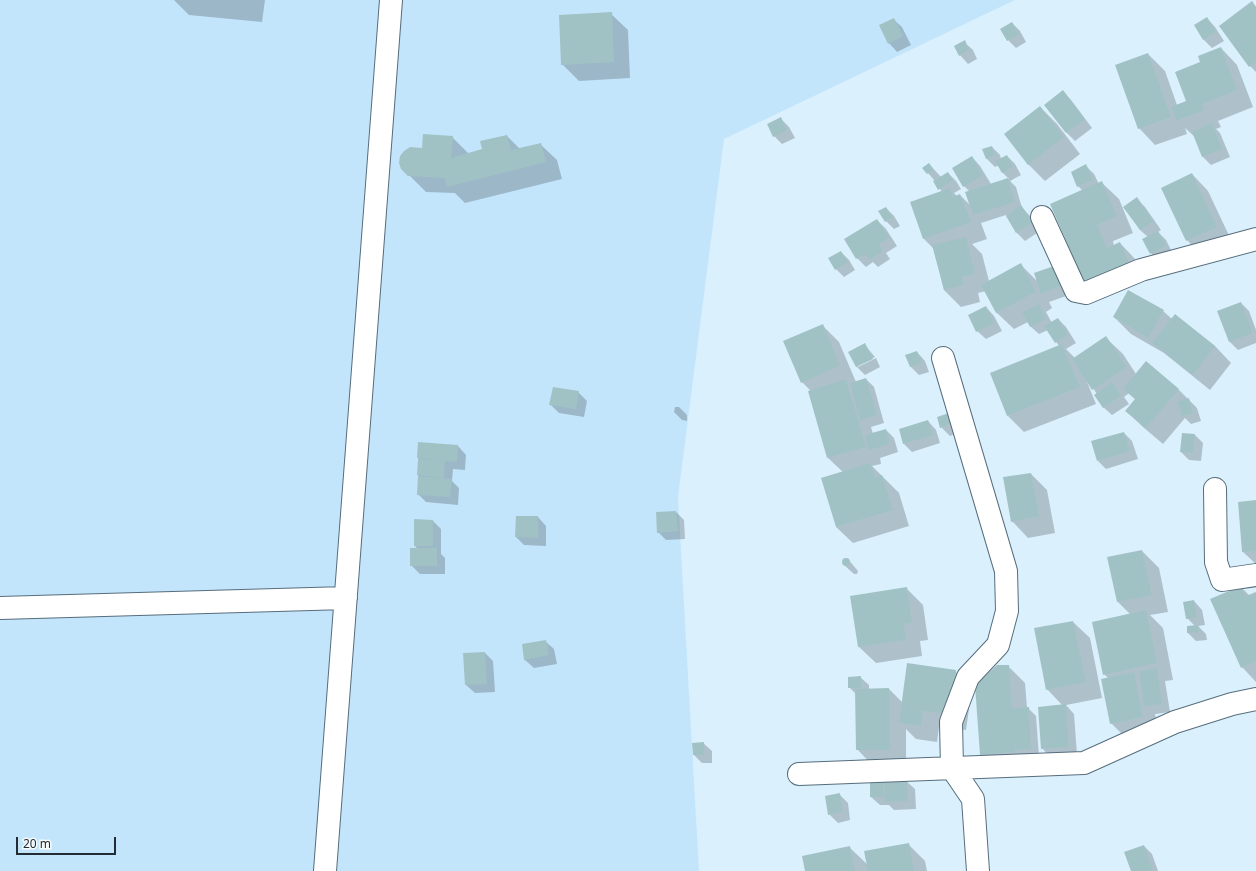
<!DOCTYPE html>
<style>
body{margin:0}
#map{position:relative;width:1256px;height:871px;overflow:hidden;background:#daf0fd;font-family:"Noto Sans",sans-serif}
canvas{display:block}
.scale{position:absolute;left:16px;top:837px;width:100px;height:18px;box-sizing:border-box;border:2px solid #222c32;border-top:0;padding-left:5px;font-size:12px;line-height:14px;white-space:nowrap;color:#222c32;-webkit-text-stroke:3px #f5fafd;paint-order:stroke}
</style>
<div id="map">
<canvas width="1256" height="871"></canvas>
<div class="scale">20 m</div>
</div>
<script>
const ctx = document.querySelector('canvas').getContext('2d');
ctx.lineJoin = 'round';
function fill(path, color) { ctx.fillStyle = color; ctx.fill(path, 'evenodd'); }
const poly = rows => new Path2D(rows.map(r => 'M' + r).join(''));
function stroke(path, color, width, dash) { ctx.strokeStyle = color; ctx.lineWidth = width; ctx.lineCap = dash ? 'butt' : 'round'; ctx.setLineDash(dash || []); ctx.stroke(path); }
const built = poly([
 [0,0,1015,0,724,139,678,497,699,871,0,871]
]);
const shadow = poly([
 [174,0,265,0,262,22,189,15],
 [1252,3,1256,7,1256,72,1250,66],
 [611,14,628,30,630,78,579,81,562,64],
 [1207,18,1215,27,1224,41,1212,48,1204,40,1195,26],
 [893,19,902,27,911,45,897,52,889,43],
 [1012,23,1020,31,1026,42,1016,48,1008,40],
 [964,42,973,50,977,59,968,64,960,55,955,47],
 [1221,48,1237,65,1253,107,1218,121,1221,127,1216,129,1220,133,1230,157,1211,165,1203,157,1195,137,1185,128,1187,134,1155,145,1139,128,1148,54,1165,71,1177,105,1187,101,1201,63],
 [1063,92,1071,100,1092,128,1075,141,1067,133,1045,105],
 [1040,107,1057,124,1080,154,1045,181,1029,165,1005,134],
 [781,119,789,127,795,138,782,144,774,136],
 [507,136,520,149,540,144,557,160,562,179,465,203,455,193,426,192,402,168,423,149,452,137,469,154,483,150],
 [992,147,1000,155,1001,159,1007,156,1015,164,1021,175,1010,181,1016,187,1022,208,1029,215,1040,231,1025,241,1017,233,1006,215,981,223,987,239,972,244,982,254,989,281,1020,264,1038,282,1053,267,1069,295,1049,302,1052,308,1046,312,1052,323,1058,319,1066,327,1076,343,1066,349,1075,358,1106,338,1123,354,1136,374,1146,363,1179,390,1197,408,1201,421,1191,424,1185,418,1163,444,1143,427,1126,411,1136,400,1129,393,1124,397,1129,404,1112,415,1103,407,1097,394,1088,381,1087,382,1096,404,1024,432,1008,416,1059,346,1048,330,1039,334,1030,326,1028,322,1014,329,997,313,986,291,978,293,980,302,961,307,944,290,934,249,924,239,912,202,942,192,935,181,928,173,929,164,941,177,948,173,956,181,961,189,954,193,957,196,960,195,971,206,969,191,964,186,972,157,980,166,991,184,1009,179,1002,172,999,165,995,167,986,158],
 [1086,166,1094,174,1099,184,1102,183,1119,199,1133,233,1113,241,1114,246,1120,243,1136,260,1145,280,1102,298,1085,282,1083,191,1078,186],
 [1192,174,1208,191,1233,244,1203,257,1187,240],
 [1137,199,1145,207,1161,230,1158,232,1166,240,1173,254,1159,262,1151,253,1148,237,1140,230,1125,207],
 [886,208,894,216,900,226,894,229,886,221],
 [877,220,886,229,897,246,886,253,890,259,878,267,873,262,866,267,857,258,846,240],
 [841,252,849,260,855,270,844,277,836,269],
 [1241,303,1249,311,1256,330,1256,343,1238,350,1230,342,1218,312],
 [986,307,994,316,1002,331,986,339,977,331],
 [1163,311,1172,319,1175,315,1215,346,1231,363,1210,390,1164,353,1131,334,1114,317],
 [822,325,839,342,856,382,866,379,874,387,884,423,871,427,873,434,886,430,894,438,898,452,880,458,881,464,872,466,899,493,909,526,853,543,836,527,843,472,828,458,811,391,802,382],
 [864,344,875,357,858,365,858,367,876,358,880,367,865,375,857,367,849,353],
 [917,352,925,361,929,372,919,375,911,367,907,356],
 [578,392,587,401,584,417,559,413,550,404],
 [675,407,679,407,687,415,687,421,682,420,674,412],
 [928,421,936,430,940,443,912,452,904,444],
 [960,422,963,431,950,436,941,427],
 [1124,433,1132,441,1138,459,1106,469,1098,461],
 [1195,435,1203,443,1201,461,1189,460,1181,452],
 [458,446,466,455,465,470,453,469,452,481,459,488,458,505,426,502,418,494,419,477,418,475,419,459,418,458],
 [1031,474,1047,490,1055,533,1028,538,1012,521],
 [1256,501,1256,564,1243,552],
 [676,512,684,520,685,539,666,540,658,532],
 [517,517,538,517,546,526,546,546,524,545,516,537],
 [433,521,441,529,441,554,445,558,445,574,420,574,411,565,418,549,415,546],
 [1142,551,1159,568,1168,612,1150,615,1163,628,1173,680,1165,681,1170,712,1155,714,1159,733,1128,740,1111,723,1108,678,1104,674,1131,615,1118,602],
 [846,559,848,559,858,571,857,574,854,574,843,564],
 [1241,587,1250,596,1256,593,1256,682,1242,667],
 [906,588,923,605,928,640,920,641,922,656,876,663,859,647],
 [1194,601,1202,610,1205,625,1198,626,1206,634,1207,640,1196,641,1188,633,1188,627,1195,626,1187,618],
 [1073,622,1090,638,1102,698,1066,705,1074,714,1077,755,1050,757,1042,748,1063,706,1047,689],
 [545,641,554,649,557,664,534,668,525,660,523,645],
 [485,653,493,661,495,692,475,693,466,685],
 [1008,666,1025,683,1027,708,1028,708,1036,716,1039,757,997,771,981,754],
 [955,671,972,688,966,730,939,727,937,742,916,739,906,729,906,766,873,766,857,749,856,694,849,687,860,677,869,685,869,690,889,689,903,703],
 [703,743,712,751,712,763,702,763,694,755],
 [871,781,906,781,915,789,916,809,894,810,889,805,880,805,871,797],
 [839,794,848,803,850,820,838,823,829,814],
 [908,844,925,861,927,871,806,871,849,847,868,865],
 [1144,846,1152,854,1158,871,1132,871]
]);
const building = poly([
 [1252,1,1256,7,1256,62,1249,67,1219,26],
 [612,12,614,62,561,65,559,15],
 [1207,17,1216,32,1203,40,1194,25],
 [894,18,903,36,888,44,879,25],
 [1012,22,1019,34,1007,41,1000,29],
 [965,40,969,50,959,56,954,46],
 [1221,47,1237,90,1202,104,1205,110,1176,121,1171,107,1186,101,1175,72,1200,62,1198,56],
 [1148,53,1171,117,1138,129,1115,65],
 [1063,90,1085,119,1066,133,1044,105],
 [1040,106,1064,137,1028,165,1004,134],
 [781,117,787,130,773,137,767,124],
 [1212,123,1222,149,1202,157,1192,132],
 [423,134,453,136,451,158,482,149,480,141,507,135,511,150,541,143,546,162,447,187,445,178,408,176,401,169,399,163,400,156,404,151,410,147,422,148],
 [992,146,995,155,986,159,982,149],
 [1007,155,1013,167,1002,173,995,161],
 [972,156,983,175,963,187,952,168],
 [929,163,934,170,927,174,922,168],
 [1086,164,1093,180,1077,187,1071,172],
 [948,172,953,180,938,190,933,181],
 [1192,173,1217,227,1186,241,1161,188],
 [1008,178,1015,202,973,215,965,192],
 [1102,181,1117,216,1097,225,1107,248,1120,242,1129,263,1084,282,1050,204],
 [950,188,953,197,960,194,971,222,923,239,910,202],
 [1137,197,1153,221,1140,230,1123,207],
 [1021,205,1033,222,1016,233,1006,216],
 [886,207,892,217,885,222,878,211],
 [877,219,889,238,879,244,883,251,869,260,865,254,856,259,844,239],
 [1158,231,1166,245,1150,254,1142,239],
 [966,237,975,274,962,277,964,285,944,290,932,245],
 [841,251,848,262,835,270,828,258],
 [1021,263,1036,292,996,313,981,285],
 [1054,266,1061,286,1041,294,1034,273],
 [1128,290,1164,310,1148,338,1113,317],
 [1241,302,1253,333,1229,342,1217,311],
 [1039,304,1046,319,1030,327,1022,312],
 [986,306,994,323,976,332,968,315],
 [1175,314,1215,346,1193,375,1152,343],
 [1058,318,1068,335,1055,343,1044,326],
 [823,324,840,366,801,383,783,341],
 [1106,336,1127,367,1092,390,1072,359],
 [865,343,873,359,856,367,848,352],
 [1062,344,1080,387,1007,416,990,373],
 [917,351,922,363,910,367,905,355],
 [1146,361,1179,389,1146,428,1125,411,1135,399,1123,389],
 [866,378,877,415,860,420,850,383],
 [846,379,866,447,827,458,808,391],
 [1112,382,1121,396,1103,408,1094,395],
 [553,387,579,391,576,409,549,405],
 [1189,398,1193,413,1182,416,1177,402],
 [952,412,955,423,940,428,937,417],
 [928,420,933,435,903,444,899,429],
 [886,429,890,444,869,450,865,435],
 [1124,432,1130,451,1097,461,1091,441],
 [1182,433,1195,434,1193,453,1180,452],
 [418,442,458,445,457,462,445,461,444,478,417,475,418,459,440,460,417,458],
 [870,463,875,477,882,475,893,510,836,527,821,478],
 [1031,473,1039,516,1011,522,1003,477],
 [418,476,452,479,450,497,417,495],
 [1256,500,1256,551,1242,552,1238,502],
 [676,511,678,531,657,533,656,512],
 [516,516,538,516,538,538,515,537],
 [414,519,433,520,433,546,414,546],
 [410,548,437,548,437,566,410,566],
 [1142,550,1152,595,1117,602,1107,557],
 '842 562a4 4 0 1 1 8 0a4 4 0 1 1-8 0Z',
 [1241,586,1246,596,1256,592,1256,661,1241,668,1210,599],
 [907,587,912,623,904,624,906,640,858,647,850,596],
 [1194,600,1197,617,1186,619,1183,602],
 [1146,610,1157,663,1103,675,1092,622],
 [1073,621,1086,682,1046,690,1034,628],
 [1198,625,1199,632,1187,633,1187,626],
 [546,640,549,655,524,660,522,644],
 [485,652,487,684,465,685,463,653],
 [907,663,956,670,950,714,923,711,921,726,899,723],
 [997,665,1009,665,1015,752,980,755,975,685],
 [1157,668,1162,704,1144,706,1139,671],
 [1134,672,1143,717,1110,724,1101,679],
 [861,676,861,688,848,688,848,677],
 [889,688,890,750,856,750,855,689],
 [1066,704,1069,747,1041,749,1038,707],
 [1029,707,1031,749,1015,750,1012,708],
 [704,742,704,755,693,755,692,743],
 [870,780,883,780,884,797,870,797],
 [907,780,908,801,885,802,884,781],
 [840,793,842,812,828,815,825,796],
 [909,843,914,871,868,871,864,851],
 [1144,845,1153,870,1149,871,1131,871,1124,852],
 [850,846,855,871,805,871,802,856]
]);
const minor = poly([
 [1042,217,1076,291,1086,293,1141,270,1256,239],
 [943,358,1006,571,1007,611,998,645,968,677,951,722,952,768,973,799,978,871],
 [1215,489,1216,562,1222,580,1256,575],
 [0,608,346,598],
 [799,774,1084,763,1175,722,1232,704,1256,699],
 [325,871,391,0]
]);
fill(built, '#c3e5fb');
fill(shadow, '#0003');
fill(building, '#a1c2c5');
stroke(minor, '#566d7c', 24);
stroke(minor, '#fff', 22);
</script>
